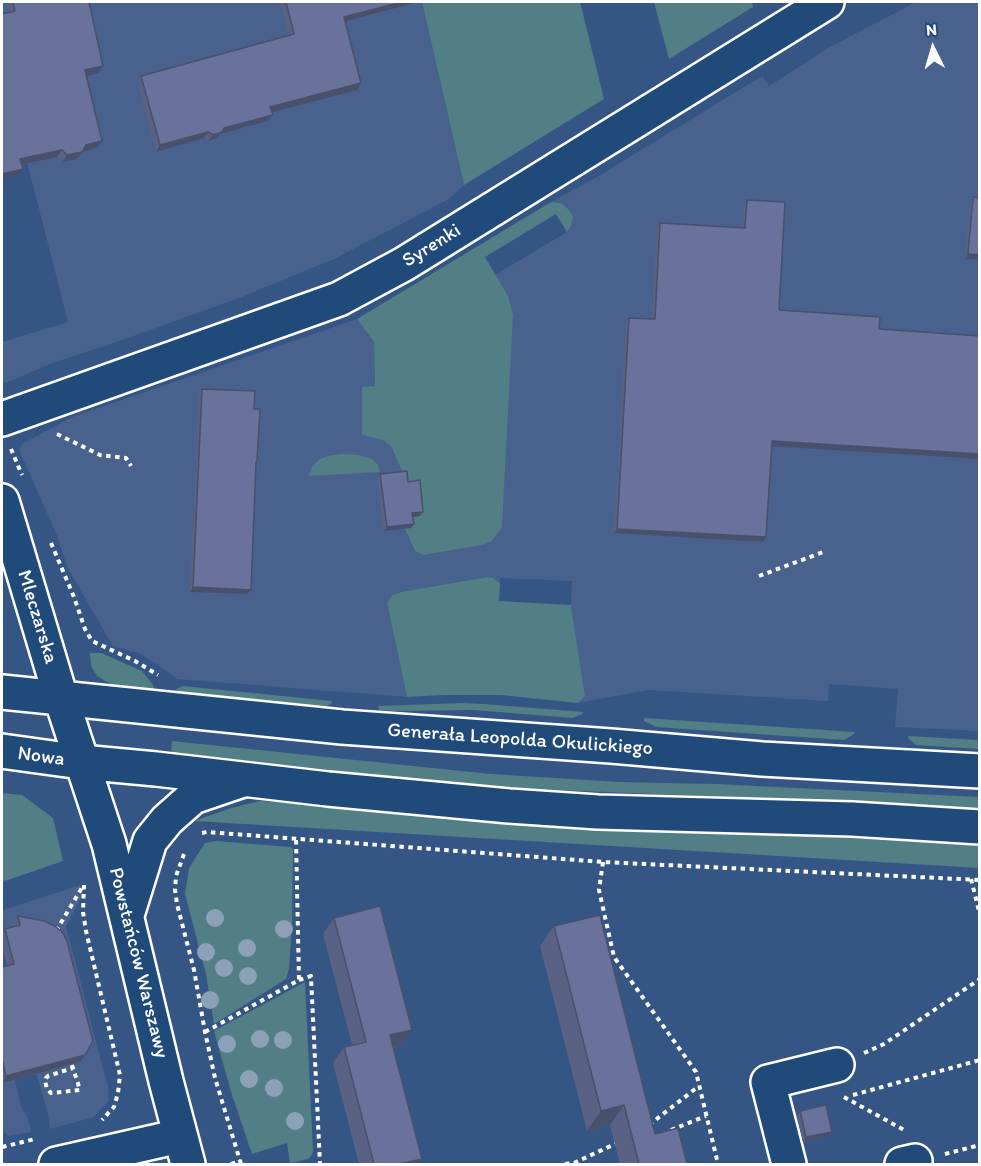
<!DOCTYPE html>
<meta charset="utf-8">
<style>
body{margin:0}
#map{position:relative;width:981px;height:1166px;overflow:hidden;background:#355684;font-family:Itim,sans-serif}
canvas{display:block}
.frame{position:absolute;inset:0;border:3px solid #fff;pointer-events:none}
.north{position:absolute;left:903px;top:18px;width:60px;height:60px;-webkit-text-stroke:4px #1f4a7a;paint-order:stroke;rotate:355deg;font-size:16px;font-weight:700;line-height:24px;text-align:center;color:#fff}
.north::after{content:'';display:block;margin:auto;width:21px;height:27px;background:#fff;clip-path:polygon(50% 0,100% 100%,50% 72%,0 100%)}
</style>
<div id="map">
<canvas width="981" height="1166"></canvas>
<div class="frame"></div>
<div class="north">N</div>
</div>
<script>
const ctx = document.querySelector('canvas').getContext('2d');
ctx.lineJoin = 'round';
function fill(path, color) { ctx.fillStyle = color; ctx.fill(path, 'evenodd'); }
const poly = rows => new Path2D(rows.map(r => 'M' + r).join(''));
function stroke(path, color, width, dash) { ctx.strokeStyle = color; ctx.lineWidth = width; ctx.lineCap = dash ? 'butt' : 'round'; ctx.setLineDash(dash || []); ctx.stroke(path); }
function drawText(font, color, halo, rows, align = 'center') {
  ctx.font = font + ' Itim,sans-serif'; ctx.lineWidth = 5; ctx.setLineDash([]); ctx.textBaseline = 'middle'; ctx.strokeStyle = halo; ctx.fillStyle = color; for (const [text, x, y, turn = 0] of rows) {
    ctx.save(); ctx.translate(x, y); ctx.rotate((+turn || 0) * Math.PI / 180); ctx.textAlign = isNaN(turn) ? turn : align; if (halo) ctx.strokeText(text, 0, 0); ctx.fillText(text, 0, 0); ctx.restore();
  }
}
const built = poly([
 [2,2,422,2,464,185,449,199,334,259,239,298,114,343,50,364,6,383,2,381,2,342,68,322,2,64],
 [916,2,979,2,979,731,895,727,898,689,829,684,828,701,648,690,578,703,585,696,571,605,572,581,500,578,500,583,493,578,487,577,401,592,392,595,387,603,407,697,177,679,157,664,138,653,113,646,68,569,57,535,19,450,22,444,72,417,357,319,374,342,375,387,369,436,383,440,392,446,404,475,405,529,415,551,508,296,495,275,567,232,571,226,561,203,551,202,597,177,762,76,769,86,828,48],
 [80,885,83,894,66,926,108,1087,109,1100,94,1117,50,1129,48,1114,19,1012,2,945,2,912,4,910],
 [2,1026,21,1106,28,1119,31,1132,8,1136,2,1130]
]);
const green = poly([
 [422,2,580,2,604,99,464,185],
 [654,2,752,2,753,7,669,59],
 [551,202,561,203,569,210,573,217,571,226,567,232,556,214,485,257,508,296,513,315,502,527,491,542,481,545,424,555,415,551,405,529,405,486,404,475,391,446,383,440,362,435,362,387,375,386,374,342,357,319],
 [343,454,358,455,372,459,378,465,380,472,309,476,312,467,320,459,331,455],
 [487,577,493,578,500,583,499,601,571,605,585,696,578,703,501,695,442,695,407,697,387,603,392,595,401,592],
 [90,653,101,653,142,671,153,685,154,690,111,684,97,676,91,666],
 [183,686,332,701,332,703,327,706,307,705,178,692,176,689],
 [463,703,484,704,583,712,582,714,573,718,473,710,395,711,379,710,378,706],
 [644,718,855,732,854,734,844,740,656,727,644,721],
 [908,736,979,740,979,749,916,745,908,738],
 [172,741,491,774,619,782,716,784,979,797,979,809,876,803,484,787,171,754],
 [2,793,22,795,53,818,63,861,2,882],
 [259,801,361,808,504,823,643,827,979,845,979,868,194,821,228,809],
 [216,841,290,847,293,849,292,923,289,969,286,979,214,1024,206,974,185,894,189,868,205,843],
 [305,982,313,1151,311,1156,308,1159,290,1163,287,1143,252,1154,232,1095,214,1031]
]);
const path = poly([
 [57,434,100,455,126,458,131,466],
 [11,449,22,475],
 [51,543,74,597,85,629,92,641,135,661,158,675],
 [759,576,826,551],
 [202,833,207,832,603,862,980,880],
 [184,854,176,876,175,890,177,904,194,970,205,1032,215,1078,241,1164],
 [603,862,599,890,614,957,696,1072,718,1164],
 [971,879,980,915],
 [84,885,83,912,86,931,120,1075,118,1093,114,1107,102,1120],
 [56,931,83,886],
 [299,980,311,976,320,1164],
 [205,1032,299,980,296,839],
 [864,1053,884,1044,980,979],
 [72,1065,80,1090,51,1093,47,1089,45,1081,46,1078,48,1076,73,1068],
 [853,1095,980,1060],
 [844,1097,904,1130],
 [649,1125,699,1086],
 [671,1130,706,1116],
 [2,1147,35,1139],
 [945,1154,980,1145],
 [231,1164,240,1161],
 [565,1164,574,1163,617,1143]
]);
const street = poly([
 [2,419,339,299,404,264,827,2],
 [2,501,61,698,109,844,166,1081,188,1164],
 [127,915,150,841,167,820,193,797,243,780],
 [56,1164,180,1136],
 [789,1164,768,1082,837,1065],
 [902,1164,915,1161]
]);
const secondary = poly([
 [2,692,342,727,611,746,762,759,980,771],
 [2,751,81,762,156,769,328,789,509,806,598,812,852,819,980,827]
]);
const trees = [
 [215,918],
 [284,929],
 [247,948],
 [206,952],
 [224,968],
 [248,976],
 [210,1000],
 [260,1039],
 [283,1040],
 [227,1044],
 [249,1079],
 [274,1088],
 [295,1121]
];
const wall = poly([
 [6,2,89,2,98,73,86,76,102,141,97,148,82,152,77,159,62,162,57,157,22,165,18,176,9,13],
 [280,2,415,2,414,3,345,22,357,90,272,112,273,115,268,121,220,134,218,138,208,141,204,138,156,152,137,82,141,76,289,36],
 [973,197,980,260,965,259,970,202],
 [747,200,779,310,879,329,980,459,771,446,766,537,763,542,614,533,626,322,629,318,652,319,657,228,660,223,743,228,744,205],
 [202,389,254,409,257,461,256,464,247,594,190,592,199,393],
 [380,474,408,482,420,516,413,517,411,528,383,531,377,479],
 [980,482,980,515,977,515],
 [18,916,80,1062,2,1083,2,967,7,966,2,944,2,934,5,929,13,927,13,924],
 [334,918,412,1030,400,1046,393,1048,418,1164,359,1164,333,1063,344,1047,352,1045,323,934],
 [554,926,655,1134,687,1164,620,1164,610,1125,587,1131,540,946],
 [800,1111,832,1132,829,1136,803,1142,797,1116]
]);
const shadedWall = poly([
 [402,2,415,2,414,3,339,23,344,17],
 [587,2,598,2,584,5],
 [103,66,98,73,80,78,85,70],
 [361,83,357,90,266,114,270,107],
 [273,115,268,121,220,134,218,138,208,141,213,135,224,128],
 [208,132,204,138,156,152,160,145],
 [102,141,97,148,82,152,77,159,62,162,67,155,86,145],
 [62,150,57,157,15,166,20,159],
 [23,169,18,176,2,180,2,174],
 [968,254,980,255,980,260,965,259],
 [772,441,980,454,980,459,768,446],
 [423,512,420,516,409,518,412,513],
 [414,524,411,528,383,531,387,527],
 [617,529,766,537,763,542,614,533],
 [193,587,251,590,247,594,190,592],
 [412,1030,400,1046,378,1051,390,1035],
 [85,1055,80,1062,2,1083,6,1076],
 [624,1105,610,1125,587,1131,601,1111],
 [832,1132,829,1136,803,1142,806,1137],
 [422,1159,418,1164,399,1164]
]);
const building = poly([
 [13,2,89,2,103,66,85,70,102,141,86,145,82,152,67,155,62,150,20,159,23,169,2,174,2,14,15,11,13,2],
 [286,2,402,2,344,17,361,83,270,107,273,115,224,128,222,132,213,135,208,132,160,145,141,76,294,34,286,2],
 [973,197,980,198,980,255,968,254,973,197],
 [747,200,785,202,779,310,880,317,879,329,980,336,980,454,772,441,766,537,617,529,629,318,655,319,660,223,745,228,747,200],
 [202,389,255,391,254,409,260,409,257,461,256,462,251,590,193,587,202,389],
 [407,471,408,482,420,480,423,512,412,513,414,524,387,527,380,474,407,471],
 [380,906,412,1030,390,1035,422,1159,399,1164,374,1164,344,1047,366,1042,334,918,380,906],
 [600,915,655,1134,678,1128,687,1164,639,1164,624,1105,601,1111,554,926,600,915],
 [18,916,44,921,55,926,63,933,67,941,93,1041,85,1055,6,1076,2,1059,2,967,14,964,5,929,20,925,18,916],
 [826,1105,832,1132,806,1137,800,1111,826,1105]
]);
const streetNames = [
 ["Syrenki",432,246,-32],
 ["Mleczarska",37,617,73],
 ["Generała Leopolda Okulickiego",520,740,4],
 ["Nowa",41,757,8],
 ["Powstańców Warszawy",138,963,76]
];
fill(built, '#48618d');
fill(green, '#527e86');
stroke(street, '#fff', 38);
stroke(secondary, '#fff', 38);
stroke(path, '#fff', 4, [4.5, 4.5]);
stroke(street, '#1f4a7a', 33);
stroke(secondary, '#1f4a7a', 33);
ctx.fillStyle = '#8ca1b7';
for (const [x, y] of trees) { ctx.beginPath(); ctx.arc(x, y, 9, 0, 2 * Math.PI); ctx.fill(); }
fill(wall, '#596284');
fill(shadedWall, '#49506c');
fill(building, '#68729a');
stroke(building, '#49506c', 1.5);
drawText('20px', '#fff', '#1f4a7a', streetNames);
</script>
